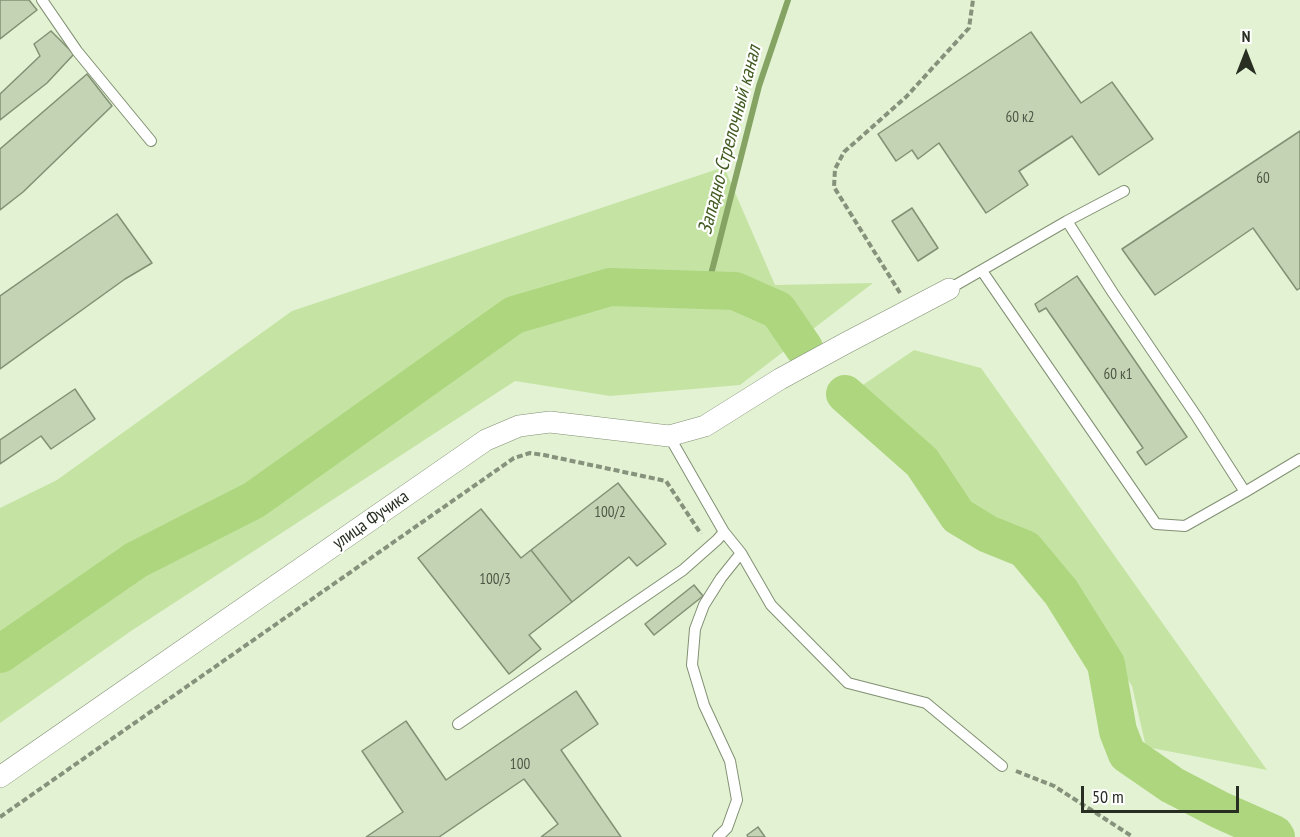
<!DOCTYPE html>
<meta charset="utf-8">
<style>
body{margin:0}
#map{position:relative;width:1300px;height:837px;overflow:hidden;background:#e2f2d2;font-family:"PT Sans Narrow",sans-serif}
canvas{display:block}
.north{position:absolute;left:1216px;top:24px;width:60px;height:60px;-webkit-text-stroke:4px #fff;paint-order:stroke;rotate:0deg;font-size:16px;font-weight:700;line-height:24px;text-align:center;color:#282e22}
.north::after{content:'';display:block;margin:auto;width:21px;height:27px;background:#282e22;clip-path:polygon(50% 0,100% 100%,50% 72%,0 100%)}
.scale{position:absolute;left:1081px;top:786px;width:158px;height:27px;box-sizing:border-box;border:3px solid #282e22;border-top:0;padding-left:8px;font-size:18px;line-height:21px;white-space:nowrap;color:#282e22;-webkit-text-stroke:4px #fff;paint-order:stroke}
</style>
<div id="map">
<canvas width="1300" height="837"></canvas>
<div class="north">N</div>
<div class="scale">50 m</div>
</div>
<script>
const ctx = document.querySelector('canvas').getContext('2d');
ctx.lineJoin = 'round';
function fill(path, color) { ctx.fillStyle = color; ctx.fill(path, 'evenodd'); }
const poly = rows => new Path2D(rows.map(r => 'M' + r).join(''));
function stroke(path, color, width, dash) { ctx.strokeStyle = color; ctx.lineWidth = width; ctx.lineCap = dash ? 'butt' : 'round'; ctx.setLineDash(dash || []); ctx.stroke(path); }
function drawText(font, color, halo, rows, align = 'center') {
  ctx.font = font + ' "PT Sans Narrow",sans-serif'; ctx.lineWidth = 4.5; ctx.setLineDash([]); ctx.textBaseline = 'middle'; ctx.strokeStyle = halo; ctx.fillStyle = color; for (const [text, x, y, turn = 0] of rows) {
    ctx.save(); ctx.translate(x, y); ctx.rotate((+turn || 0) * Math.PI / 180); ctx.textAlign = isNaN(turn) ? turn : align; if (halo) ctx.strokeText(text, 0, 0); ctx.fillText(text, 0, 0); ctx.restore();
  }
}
const green = poly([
 [724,167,775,285,873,283,740,385,610,396,515,381,131,631,0,723,0,508,57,480,292,311],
 [914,350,981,368,1267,770,1146,747,1132,686,1091,623,1025,532,968,502,857,389]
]);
const stream = poly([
 [707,290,759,86,788,0]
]);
const river = poly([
 [845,394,922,462,958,516,988,534,1025,549,1061,592,1106,664,1118,731,1127,754,1172,785,1220,810,1274,834,1276,837],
 [0,654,136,560,254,500,514,315,610,287,735,291,778,310,804,348]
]);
const building = poly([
 [0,0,29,0,37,10,0,39,0,0],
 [51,31,74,54,47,83,0,120,0,94,40,56,34,44,51,31],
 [1031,32,1081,103,1112,82,1153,139,1099,175,1072,136,1019,171,1028,185,986,213,939,143,918,159,912,150,896,161,878,134,1031,32],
 [87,74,112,106,23,192,0,210,0,149,87,74],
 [1300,131,1300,288,1297,290,1253,228,1155,295,1122,249,1300,131],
 [912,208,938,248,918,261,892,221,912,208],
 [117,214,152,263,125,279,0,369,0,296,117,214],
 [1077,276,1187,437,1146,465,1137,452,1143,448,1046,308,1039,312,1035,304,1077,276],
 [75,389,95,419,51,449,41,436,0,464,0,440,75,389],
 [618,483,666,544,637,566,629,557,572,602,531,550,618,483],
 [481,509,521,558,531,550,572,602,529,635,541,649,509,674,418,558,481,509],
 [694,585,703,596,654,635,645,624,694,585],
 [576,691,598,724,561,750,621,837,541,837,558,824,524,779,439,837,366,837,403,812,362,751,406,721,446,780,576,691],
 [758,827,765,837,748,837,747,835,758,827]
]);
const path = poly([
 [900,293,834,187,835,169,844,152,906,97,969,28,973,0],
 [1016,771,1054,786,1133,837],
 [0,817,514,458,530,453,544,455,666,481,701,534]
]);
const service = poly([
 [42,0,77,51,151,141],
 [982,271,1156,524,1185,526,1245,492,1197,417,1113,293,1067,221],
 [949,289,1067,221,1124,191],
 [1245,492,1300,459],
 [724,532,741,553,771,605,848,683,926,703,1002,766],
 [458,724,683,570,717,540,724,532,669,436],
 [718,837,727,828,737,800,730,761,704,705,692,665,695,629,704,605,721,578,741,553]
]);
const minor = poly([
 [0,777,486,440,519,426,550,422,669,436,705,426,780,379,846,343,949,289]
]);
const numberNames = [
 ["60 к2",1020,118],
 ["60",1263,179],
 ["60 к1",1118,375],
 ["100/2",610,513],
 ["100/3",495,580],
 ["100",520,765]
];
const streetNames = [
 ["улица Фучика",371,520,-35]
];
const waterNames = [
 ["Западно-Стрелочный канал",730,140,-75]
];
fill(green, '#c5e4a4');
stroke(stream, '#85a463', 6);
stroke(river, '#add67f', 38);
fill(building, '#c3d3b3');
stroke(building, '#829174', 1.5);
stroke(service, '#819073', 12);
stroke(minor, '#819073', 22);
stroke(path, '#87927c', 4, [6, 3]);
stroke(service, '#fff', 10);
stroke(minor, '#fff', 21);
drawText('15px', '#4f5746', null, numberNames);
drawText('18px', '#282e22', '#fff', streetNames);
drawText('italic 20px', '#415b20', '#fff', waterNames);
</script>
